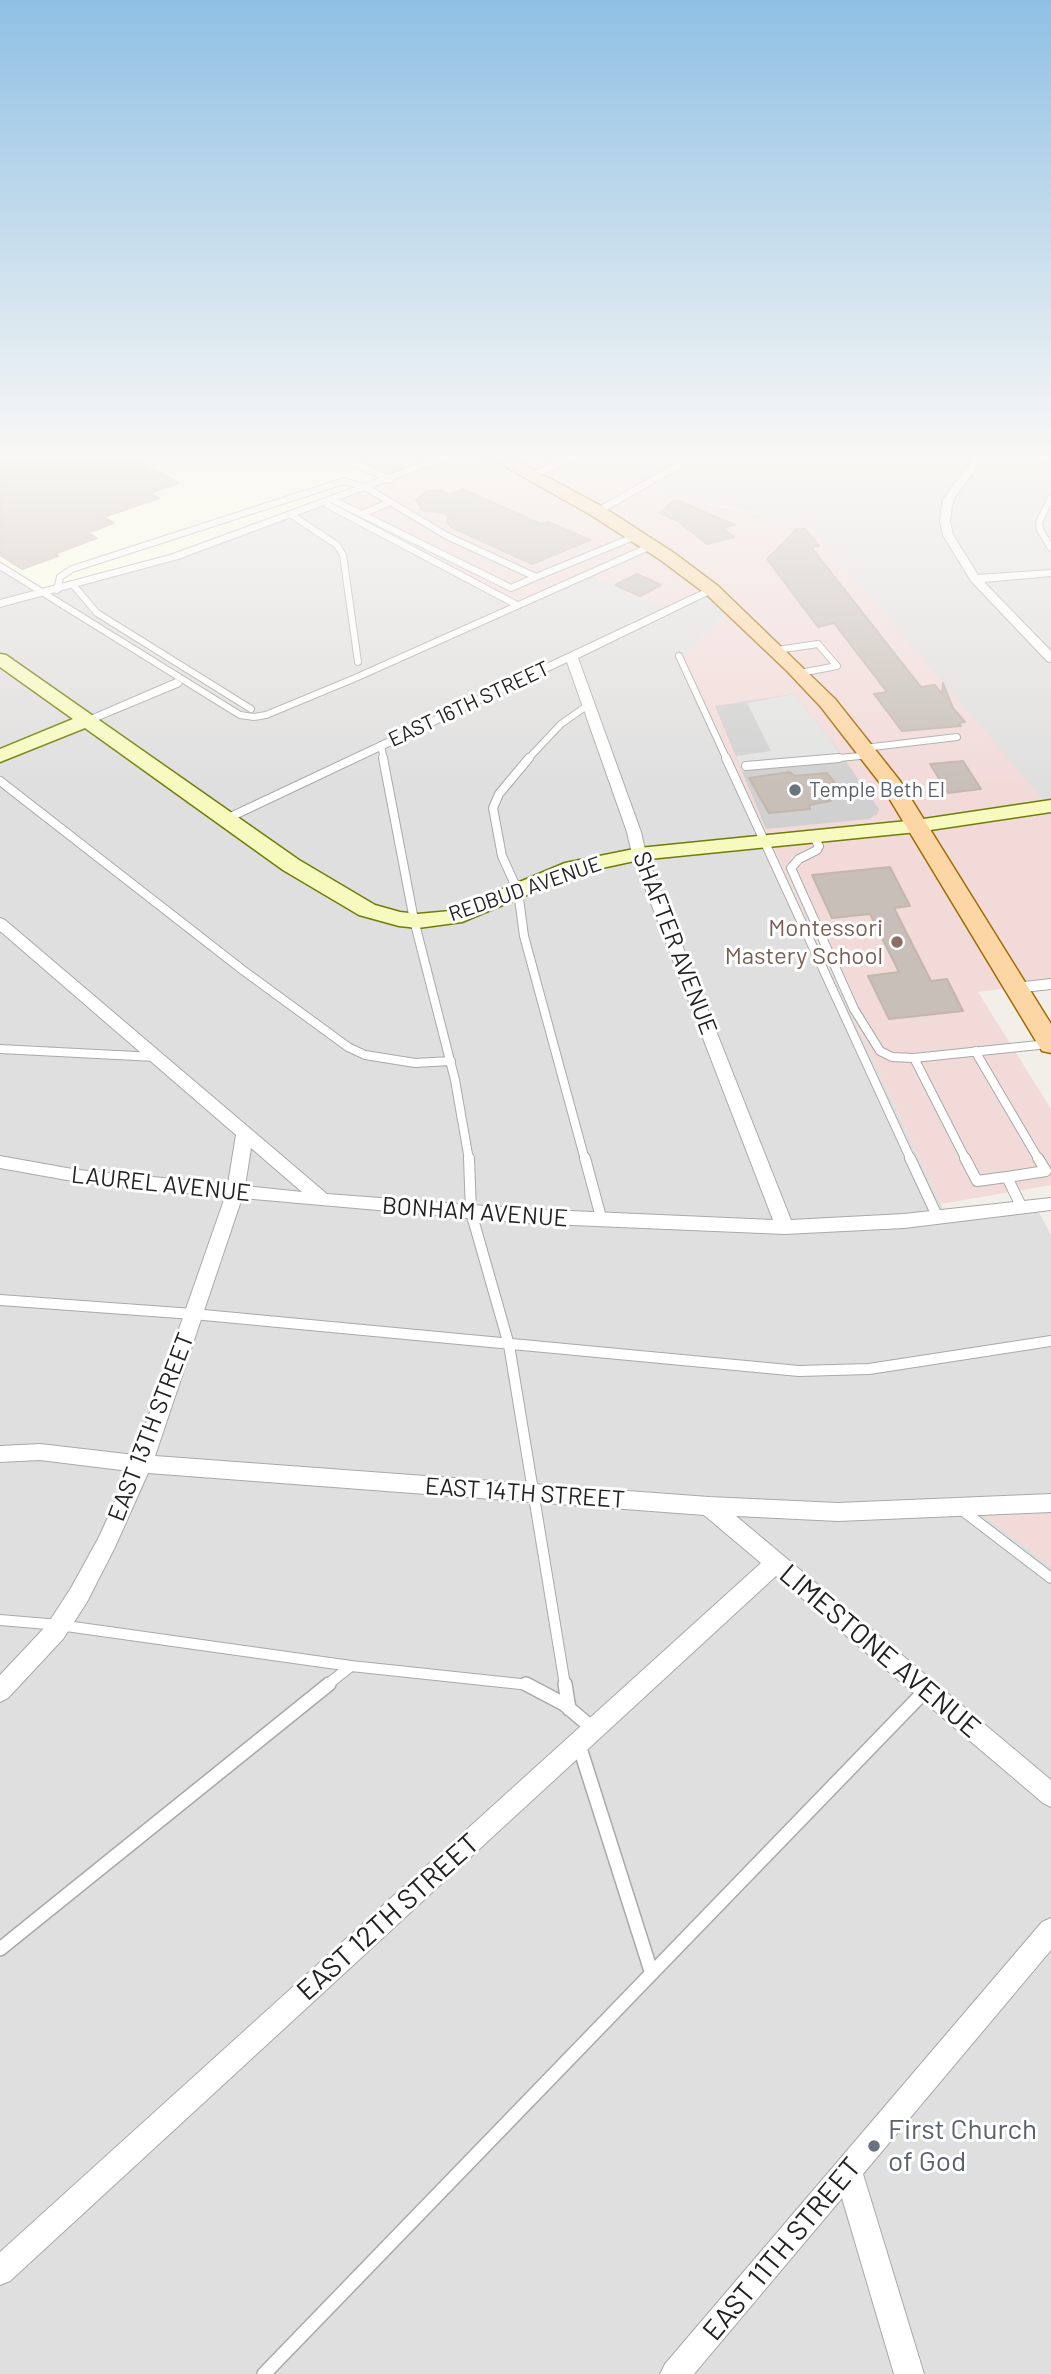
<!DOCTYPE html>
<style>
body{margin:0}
canvas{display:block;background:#f2efe9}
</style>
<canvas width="1051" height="2374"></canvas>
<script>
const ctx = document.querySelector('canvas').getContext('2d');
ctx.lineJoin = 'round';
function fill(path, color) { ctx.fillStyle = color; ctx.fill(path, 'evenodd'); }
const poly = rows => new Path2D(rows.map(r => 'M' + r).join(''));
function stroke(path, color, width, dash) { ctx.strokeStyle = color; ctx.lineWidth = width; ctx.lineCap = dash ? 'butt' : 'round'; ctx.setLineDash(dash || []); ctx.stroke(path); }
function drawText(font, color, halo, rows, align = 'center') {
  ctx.font = font + ' Barlow,sans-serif'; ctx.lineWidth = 6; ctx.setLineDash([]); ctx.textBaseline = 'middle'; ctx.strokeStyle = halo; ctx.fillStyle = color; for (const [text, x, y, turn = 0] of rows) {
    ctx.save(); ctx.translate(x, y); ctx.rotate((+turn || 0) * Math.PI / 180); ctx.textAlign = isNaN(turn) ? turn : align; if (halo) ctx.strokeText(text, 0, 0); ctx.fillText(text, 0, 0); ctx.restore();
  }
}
const residential = poly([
 [0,453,338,453,667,611,712,590,732,608,683,657,947,1217,1036,1207,1051,1235,1051,1504,976,1509,1051,1566,1051,2374,0,2374],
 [580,453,1051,453,1051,809,760,513,637,490,575,457]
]);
const commercial = poly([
 [338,453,580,453,575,458,649,482,638,490,809,525,1051,809,1051,983,978,992,1051,1109,1051,1185,941,1204,683,656,732,608,712,590,667,611,588,574,518,604,324,504,390,479],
 [1051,1504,1051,1566,975,1509]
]);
const education = poly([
 [0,453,325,453,383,482,255,530,38,590,0,565]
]);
const religious = poly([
 [794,694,829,737,879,809,877,814,869,819,766,829,715,706]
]);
const parking = poly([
 [794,694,829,737,845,762,742,771,736,756,771,751,747,703]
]);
const building = poly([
 [18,453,105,453,115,459,122,457,132,462,137,460,179,483,150,493,159,498,103,517,114,523,87,533,97,538,54,554,58,556,22,569,0,555,0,459,18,453],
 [462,489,541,524,548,522,590,540,532,564,451,527,447,522,448,514,422,510,416,500,427,491,438,490,449,494,462,489],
 [673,501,681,502,735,525,722,528,734,537,707,544,678,521,660,513,673,501],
 [797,529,805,529,819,546,811,547,921,687,935,685,942,694,943,683,953,708,965,722,959,723,961,726,902,731,874,694,887,692,834,623,818,627,767,559,797,529],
 [637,574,661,585,640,596,615,585,637,574],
 [963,761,981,789,948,793,930,764,963,761],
 [790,772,795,776,827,773,842,792,830,801,809,805,810,809,769,813,749,778,790,772],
 [890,867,910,906,894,908,931,981,947,979,963,1011,889,1019,868,976,899,972,870,914,832,918,812,875,890,867]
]);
const laneFar3 = poly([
 [335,453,390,480],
 [533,475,584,453],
 [1051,498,1039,522,1040,530,1051,548],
 [335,501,511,588,536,577],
 [326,504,517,605],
 [362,514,388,503],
 [293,516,337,545,343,555,358,662],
 [0,566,240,715,254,717,266,715,353,679,651,546],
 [74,586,97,613,251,709],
 [57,590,60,577,72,569,344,481,367,488,447,536,536,577,636,536],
 [777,650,818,644,837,666,800,673],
 [679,656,727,760],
 [381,745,384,760],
 [864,748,957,737],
 [527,760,561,724,588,705],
 [819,760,870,755]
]);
const laneFar2 = poly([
 [383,758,414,920,455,1080,469,1160],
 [529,758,499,794,493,808,502,856,518,891,524,936,585,1160],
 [726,758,911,1160],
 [746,766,839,758],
 [0,781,244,971,348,1047,365,1055,415,1063,451,1061],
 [813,836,819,846,817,850,799,859,791,868,854,1009,880,1051,892,1057,914,1058,1048,1044],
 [0,1049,155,1057],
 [975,1051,1039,1160],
 [914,1058,966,1160]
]);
const laneFar1 = poly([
 [469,1158,471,1212,509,1345,565,1685],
 [585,1158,602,1221],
 [910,1158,938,1218],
 [965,1158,977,1181,1007,1177],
 [1022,1208,1007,1177,1046,1171,1038,1158],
 [0,1300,193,1314,799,1371,869,1369,1051,1341],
 [962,1510,1051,1578],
 [0,1620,59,1625,351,1666,530,1685],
 [327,1685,351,1666]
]);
const lane = poly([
 [526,1684,564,1704,592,1728],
 [565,1684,569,1709],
 [579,1745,651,1971],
 [0,1949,329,1684],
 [264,2374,925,1691]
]);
const street = poly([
 [448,453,464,453,178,559,0,607,0,600,170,555,448,453],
 [694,453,707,453,601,513,592,511,694,453],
 [977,453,987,453,953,500,950,521,953,535,978,575,1051,570,1051,576,984,582,1051,651,1051,662,1047,661,971,581,943,535,940,521,943,500,977,453],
 [1008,453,1029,453,1051,458,1051,464,1008,453],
 [708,588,718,590,578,658,641,832,646,854,791,1220,904,1214,1051,1198,1051,1210,904,1228,785,1234,525,1223,242,1198,155,1456,709,1497,838,1503,1051,1494,1051,1512,838,1521,736,1516,1051,1780,1051,1807,1043,1803,776,1576,10,2281,0,2285,0,2252,761,1563,704,1515,148,1473,115,1547,87,1602,63,1639,8,1698,0,1702,0,1675,47,1625,71,1588,99,1537,129,1471,40,1460,0,1462,0,1446,40,1444,135,1455,225,1197,78,1182,0,1168,0,1156,78,1170,228,1184,236,1135,0,931,0,918,5,920,327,1194,525,1209,773,1220,632,854,627,832,567,662,231,821,221,821,219,818,708,588],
 [251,1148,302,1192,245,1186,251,1148],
 [176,679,182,683,180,686,91,723,87,724,81,720,176,679],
 [1051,979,1051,989,1015,993,1007,988,1015,983,1051,979],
 [1051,1918,1051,1950,863,2174,924,2374,894,2374,842,2198,694,2374,660,2374,665,2364,1042,1922,1051,1918]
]);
const secondary = poly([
 [0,654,6,655,299,860,375,905,400,912,418,914,450,911,565,863,639,848,917,820,1051,800,1051,812,917,832,639,860,579,873,462,922,418,928,399,926,359,915,283,870,85,728,0,762,0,749,73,719,0,667,0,654]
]);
const primary = poly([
 [481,453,502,453,603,507,674,553,718,586,835,699,900,781,1051,1024,1051,1053,1042,1051,880,783,821,707,787,671,706,594,662,561,591,515,481,453]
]);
const markers = [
 [795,790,7,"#6b7280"],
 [897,942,7,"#8d6e63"],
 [874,2146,7,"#6b7280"]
];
const farStreetnames = [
 ["EAST 16TH STREET",469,704,-25],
 ["REDBUD AVENUE",525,889,-19]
];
const farWorshipnames = [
 ["Temple Beth El",809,790]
];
const educationNames = [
 ["Montessori",883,928],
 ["Mastery School",883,956]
];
const streetNames = [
 ["SHAFTER AVENUE",675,943,69],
 ["LAUREL AVENUE",161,1184,6],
 ["BONHAM AVENUE",475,1212,4],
 ["EAST 13TH STREET",151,1427,-69],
 ["EAST 14TH STREET",525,1493,4]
];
const nearStreetnames = [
 ["LIMESTONE AVENUE",880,1651,40],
 ["EAST 12TH STREET",388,1917,-42],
 ["EAST 11TH STREET",782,2249,-50]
];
const nearWorshipnames = [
 ["First Church",888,2130],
 ["of God",888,2162]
];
fill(residential, '#e0dfdf');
fill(commercial, '#f2dad9');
fill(education, '#ffffe5');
fill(religious, '#d0d0d0');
fill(parking, '#e2e2e2');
fill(building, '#c7bfb8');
stroke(building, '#c4b6ab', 2);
stroke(laneFar3, '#a9a9a9', 8);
stroke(laneFar2, '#a9a9a9', 10);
stroke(laneFar1, '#a9a9a9', 12);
stroke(lane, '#a9a9a9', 16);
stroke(street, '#a9a9a9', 2);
stroke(secondary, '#707d05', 3);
stroke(primary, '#a06b00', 3);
stroke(laneFar3, '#fff', 6);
stroke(laneFar2, '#fff', 8);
stroke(laneFar1, '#fff', 10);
stroke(lane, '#fff', 13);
fill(street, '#fff');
fill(secondary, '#f7fabf');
fill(primary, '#fcd6a4');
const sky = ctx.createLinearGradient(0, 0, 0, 786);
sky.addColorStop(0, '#8fc0e4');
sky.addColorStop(0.58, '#f9f8f5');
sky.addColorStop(1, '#f9f8f500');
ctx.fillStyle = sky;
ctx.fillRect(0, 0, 1051, 786);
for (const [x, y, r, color] of markers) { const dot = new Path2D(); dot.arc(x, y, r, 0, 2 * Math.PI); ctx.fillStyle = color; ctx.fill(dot); stroke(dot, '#fff', 2.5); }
drawText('21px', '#222', '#fff', farStreetnames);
drawText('21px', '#5b616d', '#fff', farWorshipnames, 'left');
drawText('24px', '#785e54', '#fff', educationNames, 'right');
drawText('24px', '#222', '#fff', streetNames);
drawText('28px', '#222', '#fff', nearStreetnames);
drawText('28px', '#5b616d', '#fff', nearWorshipnames, 'left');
</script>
